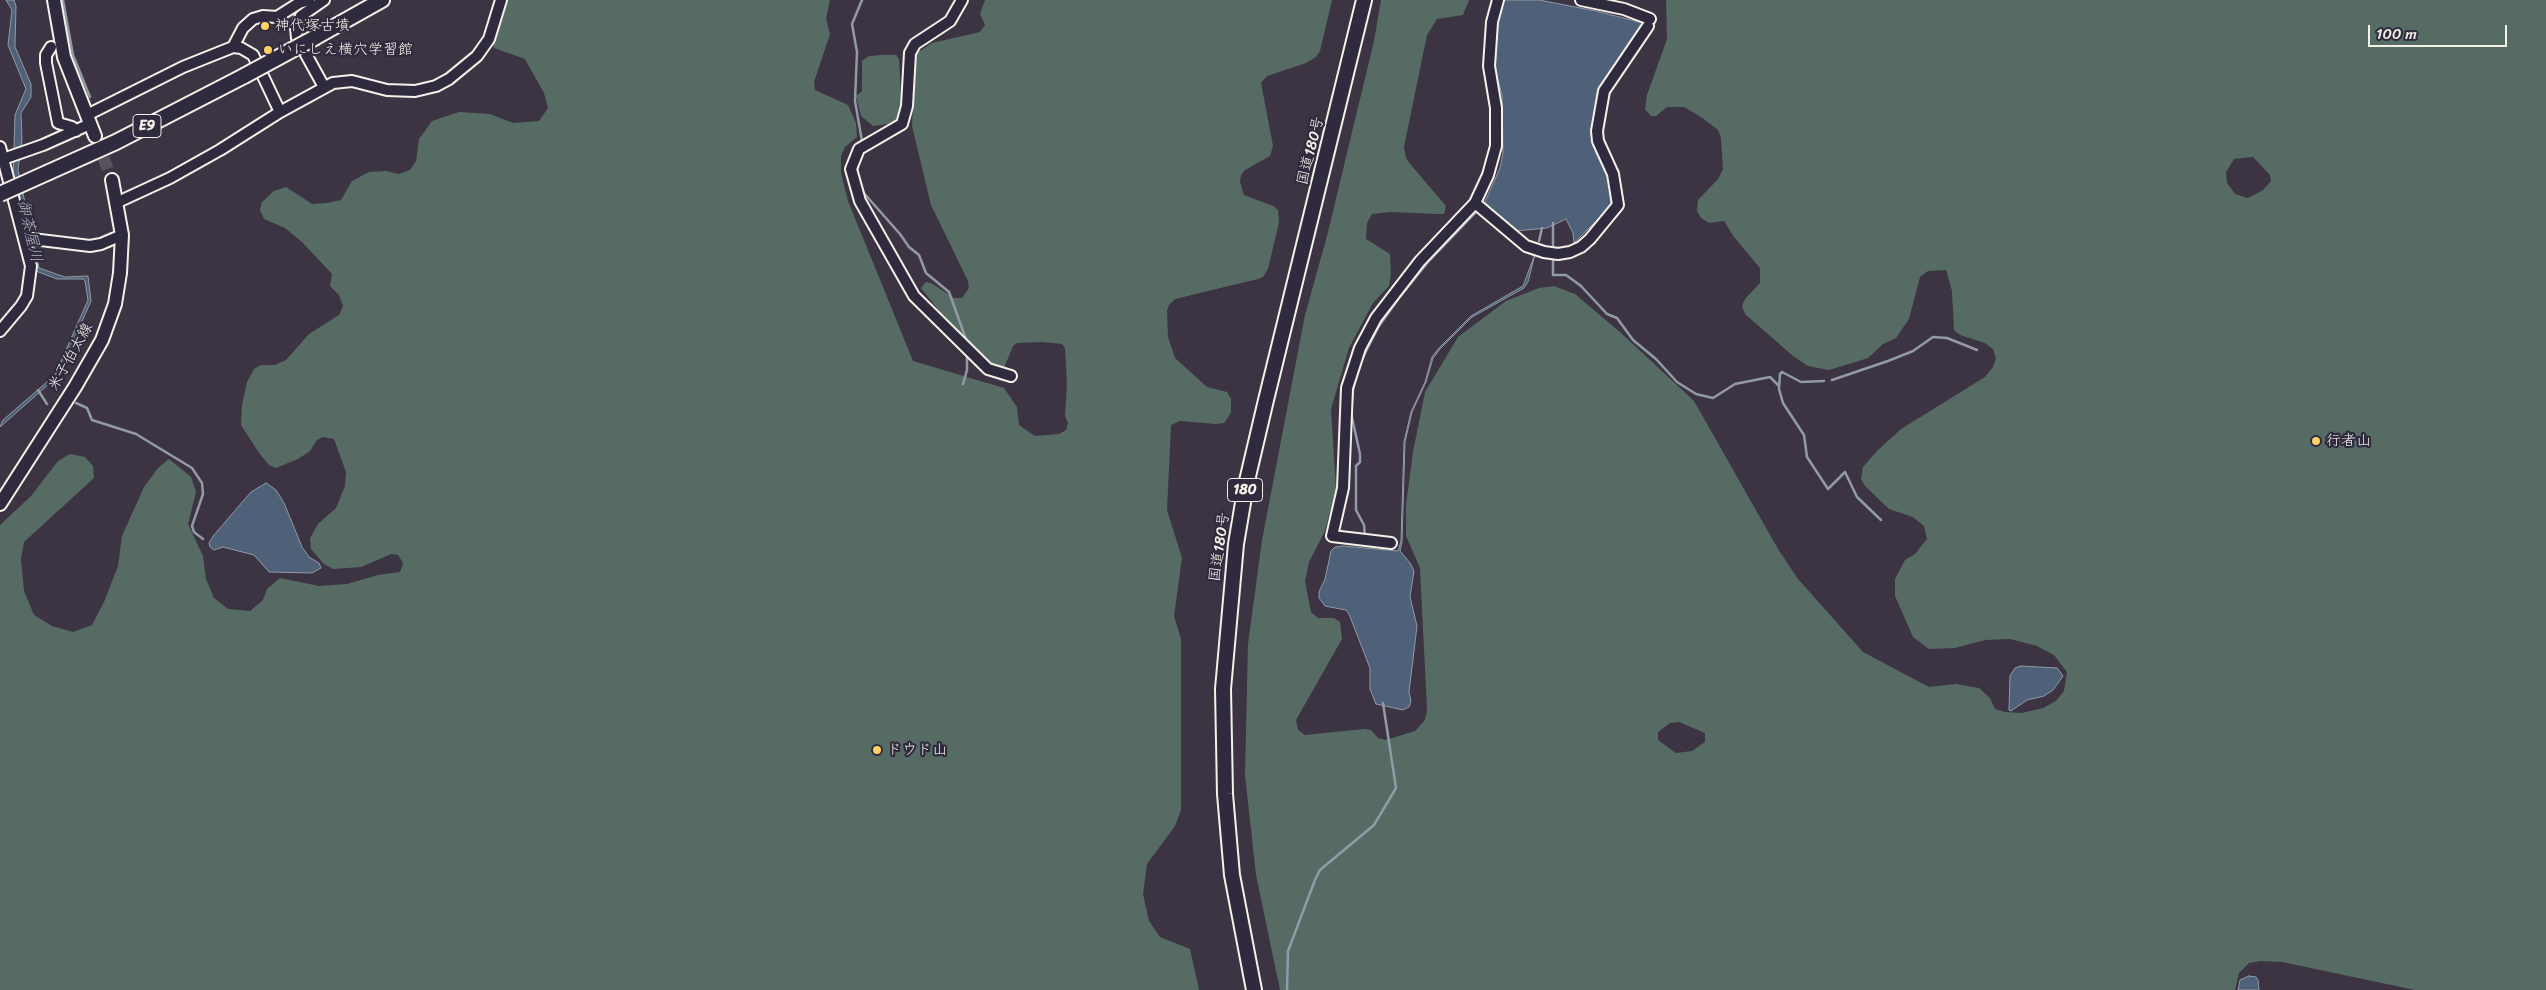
<!DOCTYPE html>
<meta charset="utf-8">
<style>
body{margin:0}
#map{position:relative;width:2546px;height:990px;overflow:hidden;background:#3c3443;font-family:Sriracha,sans-serif}
canvas{display:block}
.scale{position:absolute;left:2368px;top:25px;width:139px;height:22px;box-sizing:border-box;border:2px solid #f4f1e8;border-top:0;padding-left:6px;font-size:15px;line-height:18px;white-space:nowrap;color:#f4f1e8;-webkit-text-stroke:4px #2f2a3d;paint-order:stroke}
</style>
<div id="map">
<canvas width="2546" height="990"></canvas>
<div class="scale">100 m</div>
</div>
<script>
const ctx = document.querySelector('canvas').getContext('2d');
ctx.lineJoin = 'round';
function fill(path, color) { ctx.fillStyle = color; ctx.fill(path, 'evenodd'); }
const poly = rows => new Path2D(rows.map(r => 'M' + r).join(''));
function stroke(path, color, width, dash) { ctx.strokeStyle = color; ctx.lineWidth = width; ctx.lineCap = dash ? 'butt' : 'round'; ctx.setLineDash(dash || []); ctx.stroke(path); }
function drawText(font, color, halo, rows, align = 'center') {
  ctx.font = font + ' Sriracha,"Klee One",sans-serif'; ctx.lineWidth = 4.5; ctx.setLineDash([]); ctx.textBaseline = 'middle'; ctx.strokeStyle = halo; ctx.fillStyle = color; for (const [text, x, y, turn = 0] of rows) {
    ctx.save(); ctx.translate(x, y); ctx.rotate((+turn || 0) * Math.PI / 180); ctx.textAlign = isNaN(turn) ? turn : align; if (halo) ctx.strokeText(text, 0, 0); ctx.fillText(text, 0, 0); ctx.restore();
  }
}
const green = poly([
 [507,0,830,0,826,19,830,34,814,82,815,90,848,105,856,123,857,137,845,147,841,156,841,173,848,201,913,361,1004,388,1017,407,1019,425,1035,436,1059,434,1066,430,1068,423,1065,416,1067,384,1065,348,1062,344,1042,342,1017,343,1013,346,1004,368,997,368,949,323,921,288,926,282,931,283,954,298,962,298,969,288,968,281,931,205,912,126,915,59,917,53,932,43,980,32,985,25,980,14,985,0,1332,0,1320,51,1316,57,1306,63,1267,76,1261,83,1273,146,1270,156,1245,170,1241,175,1240,182,1244,195,1273,206,1278,210,1279,222,1268,269,1263,277,1258,279,1175,299,1169,305,1167,311,1168,337,1175,358,1207,387,1227,392,1231,399,1231,413,1224,423,1216,424,1180,421,1171,425,1167,510,1182,558,1174,616,1181,639,1181,810,1175,826,1147,864,1143,894,1149,921,1160,937,1190,949,1199,990,0,990,0,525,31,496,58,461,70,454,85,457,93,466,94,478,24,542,21,559,24,591,34,615,52,626,73,632,92,625,104,602,118,566,122,536,144,487,158,468,169,459,191,477,196,492,188,524,203,556,206,579,214,598,228,609,250,611,263,600,267,589,280,578,319,586,347,584,378,575,400,572,403,563,398,555,391,554,361,567,333,569,324,564,311,549,310,538,318,524,336,508,345,486,346,472,334,439,323,437,317,440,310,451,298,459,276,468,269,465,259,453,241,425,242,405,247,382,254,369,261,365,275,365,286,360,309,334,339,315,343,306,339,295,330,286,332,274,302,242,285,228,264,219,260,210,262,202,274,191,286,187,312,204,327,203,341,200,352,181,369,172,386,171,399,174,410,170,416,161,419,139,432,121,459,112,490,114,513,123,539,121,548,108,544,93,525,59,494,48,492,41],
 [1381,0,1469,0,1463,15,1437,19,1427,35,1404,147,1406,158,1411,165,1446,206,1444,214,1438,214,1391,212,1372,214,1367,223,1366,239,1390,254,1391,274,1389,286,1373,303,1349,348,1331,409,1336,489,1325,531,1309,562,1305,581,1311,612,1318,618,1334,618,1340,622,1342,639,1296,720,1298,730,1305,735,1364,729,1371,730,1378,738,1386,740,1415,731,1425,720,1427,710,1420,568,1406,536,1406,504,1413,452,1425,392,1458,337,1506,301,1539,288,1554,286,1575,294,1621,333,1694,401,1778,549,1798,579,1863,652,1929,687,1956,684,1979,688,1990,698,1995,709,2005,712,2022,713,2043,708,2056,701,2064,691,2067,672,2054,655,2037,646,2010,639,1985,640,1955,648,1929,649,1913,637,1895,596,1895,579,1905,560,1915,554,1927,539,1924,526,1913,517,1889,509,1865,486,1861,479,1863,467,1877,451,1901,429,1985,377,1993,367,1996,358,1993,349,1985,343,1960,335,1954,330,1952,291,1946,270,1928,271,1920,277,1909,319,1896,338,1883,344,1868,358,1829,370,1808,366,1793,356,1745,314,1742,306,1745,299,1760,283,1760,268,1734,237,1724,221,1709,223,1701,218,1697,211,1698,200,1718,179,1723,169,1721,138,1718,130,1701,117,1684,107,1667,107,1656,116,1651,116,1645,109,1647,95,1667,39,1666,0,2546,0,2546,990,2415,990,2282,962,2260,961,2249,963,2239,973,2235,990,1280,990,1256,875,1245,775,1248,644,1262,540,1305,315,1327,236,1374,41],
 [2253,157,2270,175,2271,181,2263,190,2248,198,2235,194,2227,183,2226,172,2234,159],
 [1679,722,1705,733,1705,742,1692,751,1676,753,1658,740,1658,732,1670,723],
 [882,55,896,55,899,59,902,115,894,123,873,126,861,116,856,96,862,91,862,61,869,56]
]);
const water = poly([
 [6,0,14,0,16,6,15,47,31,84,31,97,21,113,22,140,18,170,39,268,65,277,88,276,91,301,58,376,0,427,3,420,55,375,88,300,85,281,83,279,57,279,36,271,31,242,13,180,15,115,26,89,8,45,12,10,6,0],
 [1502,0,1539,0,1596,11,1643,23,1601,85,1592,124,1594,141,1609,182,1611,206,1574,243,1573,233,1566,219,1547,228,1515,231,1484,204,1500,168,1503,153,1502,95,1495,69,1498,23,1502,0],
 [1535,254,1528,282,1524,288,1472,317,1440,349,1433,358,1426,382,1412,412,1405,442,1402,542,1400,551,1410,563,1414,571,1410,597,1417,626,1409,692,1411,701,1409,707,1403,710,1376,704,1370,689,1370,668,1349,614,1346,610,1325,606,1319,598,1319,592,1325,579,1331,551,1335,547,1343,546,1398,551,1401,541,1404,442,1411,412,1425,382,1432,357,1439,348,1471,316,1523,286,1535,254],
 [266,483,276,490,284,503,302,547,309,557,319,563,321,568,312,573,269,572,254,555,223,547,214,550,210,547,209,543,214,535,251,492,266,483],
 [2021,666,2057,668,2063,676,2053,690,2044,696,2027,700,2011,711,2009,710,2010,676,2015,668,2021,666],
 [2249,976,2256,977,2258,980,2259,990,2238,990,2240,980,2249,976]
]);
const stream = poly([
 [63,0,73,55,90,97],
 [862,0,852,24,857,52,855,101,862,141],
 [857,165,858,176],
 [862,191,900,234,909,247,919,255,926,273,949,292,967,342],
 [1539,241,1542,228],
 [1553,247,1553,223],
 [1553,258,1553,275,1566,275,1581,286,1607,314,1617,318,1633,340,1656,359,1677,382,1696,394,1713,398,1735,384,1770,377,1779,386],
 [1361,361,1379,326,1399,298,1428,262,1479,209],
 [1358,369,1353,390,1351,413,1360,454,1360,462,1356,466,1356,510,1364,525,1365,538],
 [1832,380,1888,361,1913,351,1933,337,1947,338,1977,350],
 [1824,381,1801,382,1782,372,1780,374,1779,389,1783,403,1804,435,1807,457,1828,489,1845,472,1857,497,1881,520],
 [963,384,967,370,967,353],
 [38,390,47,404],
 [76,403,87,408,92,420,136,434,192,468,202,483,203,494,192,526,194,532,203,539],
 [1287,990,1288,951,1315,880,1320,870,1374,825,1396,788,1383,703]
]);
const majorTunnel = poly([
 [97,141,112,180]
]);
const minor = poly([
 [962,0,950,21,915,44,910,53,907,106,902,124,859,149,851,169,860,201,914,296,988,369,1011,376],
 [1581,0,1624,9,1650,19],
 [51,47,46,55,46,63,58,123,72,127,76,131],
 [233,47,243,28,253,19,263,16,277,17,299,3,309,0],
 [324,87,297,38,296,28,301,16,324,0],
 [87,115,183,67,233,47,241,48,253,55,280,112],
 [0,147,31,266,27,296,21,306,0,331],
 [3,159,43,145,90,124],
 [118,202,170,178,220,150,280,112,333,83,352,81,387,90,415,91,436,86,449,79,477,56,489,39,501,0],
 [1475,203,1526,246,1544,252,1558,254,1570,252,1581,247,1590,239,1618,205,1613,174,1598,141,1597,131,1604,91,1648,26],
 [24,238,90,246,101,244,122,235],
 [1391,543,1332,536,1343,488,1347,388,1360,348,1376,318,1420,261,1475,203,1488,175,1496,146,1496,108,1489,66,1492,22,1498,0]
]);
const major = poly([
 [54,0,64,57,95,136],
 [0,504,75,387,102,340,115,304,120,273,122,235,112,180]
]);
const highway = poly([
 [316,37,382,0],
 [49,172,116,142,244,76],
 [1254,990,1232,875,1225,794,1223,689,1236,544,1246,485,1266,400,1364,0]
]);
const highwayBridge = poly([
 [244,76,316,37],
 [0,194,49,172]
]);
const markers = [
 [265,26,5,"#ffd166"],
 [268,50,5,"#ffd166"],
 [2316,441,5,"#ffd166"],
 [877,750,5,"#ffd166"]
];
const shields = [
 [147,126,28],
 [1245,490,35]
];
const shieldNames = [
 ["E9",147,126],
 ["180",1245,490]
];
const poiNames = [
 ["神代塚古墳",275,26],
 ["いにしえ横穴学習館",278,50],
 ["行者山",2326,441],
 ["ドウド山",887,750]
];
const streetNames = [
 ["国道180号",1311,151,-76],
 ["米子伯太線",71,357,-61],
 ["国道180号",1220,547,-82]
];
const waterNames = [
 ["御茶屋川",29,231,77]
];
fill(green, '#576b65');
fill(water, '#4f6079');
stroke(water, '#919aa5', 1);
stroke(stream, '#919aa5', 2.5);
stroke(majorTunnel, '#58505c', 12, [12, 6]);
stroke(minor, '#f4f1e8', 14);
stroke(major, '#f4f1e8', 16);
stroke(highway, '#f4f1e8', 18);
stroke(minor, '#2f2a3d', 10);
stroke(major, '#2f2a3d', 12);
stroke(highway, '#2f2a3d', 14);
stroke(highwayBridge, '#f4f1e8', 18, []);
stroke(highwayBridge, '#2f2a3d', 14);
for (const [x, y, r, color] of markers) { const dot = new Path2D(); dot.arc(x, y, r, 0, 2 * Math.PI); ctx.fillStyle = color; ctx.fill(dot); stroke(dot, '#2f2a3d', 2); }
for (const [x, y, w] of shields) { const box = new Path2D(); box.roundRect(x - w / 2, y - 11.5, w, 23, 4); ctx.fillStyle = '#2f2a3d'; ctx.fill(box); stroke(box, '#f4f1e8', 1); }
drawText('bold 14px', '#f4f1e8', null, shieldNames);
drawText('15px', '#f4f1e8', '#2f2a3d', poiNames, 'left');
drawText('15px', '#f4f1e8', '#2f2a3d', streetNames);
drawText('italic 16px', '#b2b7bc', '#2f2a3d', waterNames);
</script>
